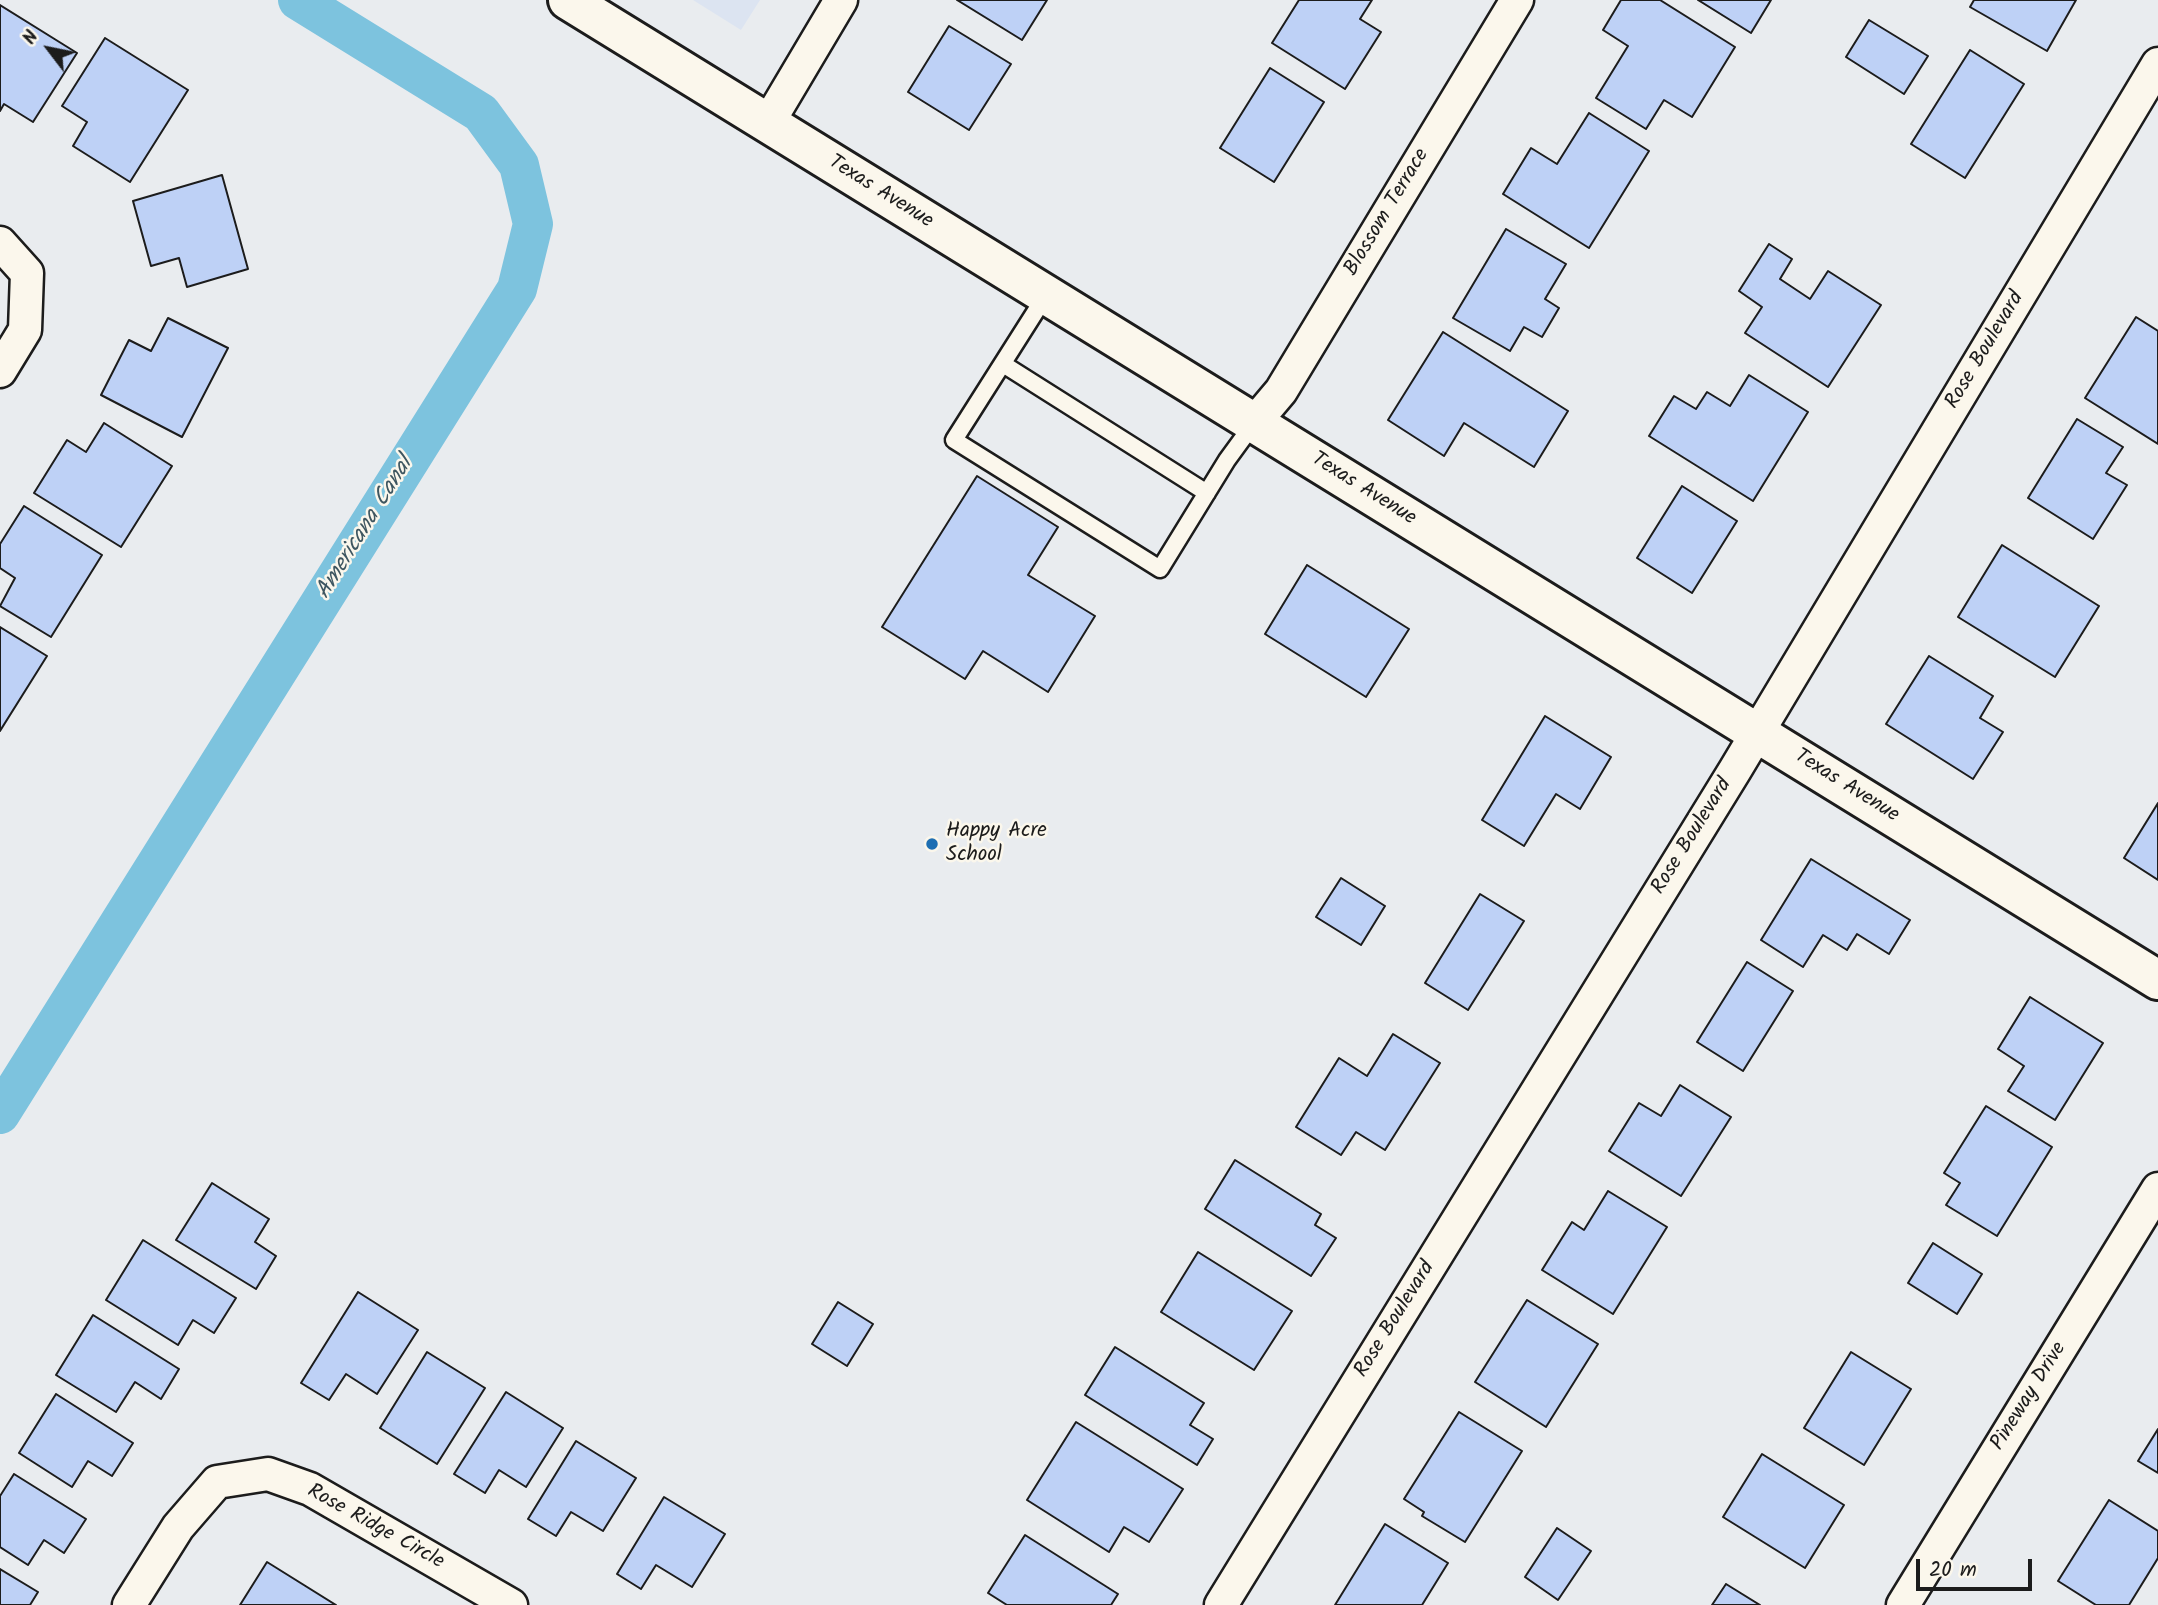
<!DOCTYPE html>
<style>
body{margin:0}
#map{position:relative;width:2158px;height:1605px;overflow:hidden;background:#e9ecef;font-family:Kalam,sans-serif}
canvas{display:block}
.north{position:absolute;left:14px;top:14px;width:70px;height:70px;-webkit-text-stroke:5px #fbf7ec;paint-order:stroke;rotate:302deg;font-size:19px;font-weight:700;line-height:28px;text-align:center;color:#1c1c1c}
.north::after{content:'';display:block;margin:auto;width:24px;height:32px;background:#1c1c1c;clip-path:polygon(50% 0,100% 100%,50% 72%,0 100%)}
.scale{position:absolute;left:1916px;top:1559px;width:116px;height:32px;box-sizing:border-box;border:4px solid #1c1c1c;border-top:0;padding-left:9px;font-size:21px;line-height:24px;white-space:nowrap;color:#1c1c1c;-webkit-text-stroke:5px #fbf7ec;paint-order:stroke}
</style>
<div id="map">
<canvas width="2158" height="1605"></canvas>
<div class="north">N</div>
<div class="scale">20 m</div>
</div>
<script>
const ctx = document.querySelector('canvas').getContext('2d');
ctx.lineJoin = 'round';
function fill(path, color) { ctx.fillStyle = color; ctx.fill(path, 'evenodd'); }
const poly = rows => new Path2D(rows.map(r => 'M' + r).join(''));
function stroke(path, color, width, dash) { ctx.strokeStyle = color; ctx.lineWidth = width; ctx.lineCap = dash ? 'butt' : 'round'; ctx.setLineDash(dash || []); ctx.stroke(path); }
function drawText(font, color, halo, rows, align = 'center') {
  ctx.font = font + ' Kalam,sans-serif'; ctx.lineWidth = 5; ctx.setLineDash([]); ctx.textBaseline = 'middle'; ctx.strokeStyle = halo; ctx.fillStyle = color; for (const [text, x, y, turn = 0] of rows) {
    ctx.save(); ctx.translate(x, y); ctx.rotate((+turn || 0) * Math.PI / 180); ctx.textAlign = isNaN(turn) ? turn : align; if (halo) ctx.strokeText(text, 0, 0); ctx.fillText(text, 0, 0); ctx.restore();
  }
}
const built = poly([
 [693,0,760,0,741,30]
]);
const canal = poly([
 [0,1114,517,289,533,224,519,165,481,113,298,0]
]);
const building = poly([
 [957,0,1047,0,1022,40,957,0],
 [1299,0,1372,0,1360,19,1381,32,1345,89,1272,43,1299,0],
 [1621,0,1660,0,1735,47,1692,117,1664,100,1646,129,1596,98,1628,46,1603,30,1621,0],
 [1698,0,1771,0,1751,33,1698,0],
 [1974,0,2076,0,2047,51,1970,7,1974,0],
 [0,5,77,53,33,122,4,104,0,111,0,5],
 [1869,20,1928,56,1904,94,1846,57,1869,20],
 [949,26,1011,64,969,130,908,92,949,26],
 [105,38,188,90,130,182,73,146,87,122,62,106,105,38],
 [1970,50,2024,84,1965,178,1911,144,1970,50],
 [1270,68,1324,102,1274,182,1220,148,1270,68],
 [1589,113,1649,151,1589,248,1503,194,1531,148,1557,164,1589,113],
 [222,175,248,269,187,287,179,258,151,266,133,201,222,175],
 [1506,229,1566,264,1545,299,1559,308,1542,337,1524,327,1510,351,1453,318,1506,229],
 [1769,244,1792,259,1780,279,1810,299,1828,271,1881,305,1828,387,1745,333,1762,307,1739,291,1769,244],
 [2136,317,2158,331,2158,444,2085,398,2136,317],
 [168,318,228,348,182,437,101,395,129,340,151,351,168,318],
 [1443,332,1568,411,1534,467,1464,423,1444,456,1388,420,1443,332],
 [1749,375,1808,412,1753,501,1649,436,1674,396,1696,409,1707,392,1730,406,1749,375],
 [2077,419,2123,447,2106,473,2127,485,2093,539,2028,498,2077,419],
 [104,423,172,466,121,547,34,493,67,440,86,452,104,423],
 [977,476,1058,527,1028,575,1095,616,1048,692,983,651,965,679,882,627,977,476],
 [1682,486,1737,521,1692,593,1637,558,1682,486],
 [24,506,102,555,51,637,0,606,15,578,0,568,0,544,24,506],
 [2002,545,2099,606,2055,677,1958,617,2002,545],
 [1307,565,1409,629,1366,697,1265,634,1307,565],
 [0,627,47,656,0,731,0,627],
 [1929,656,1993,696,1980,718,2003,732,1973,779,1886,724,1929,656],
 [1545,716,1611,757,1580,809,1556,794,1524,846,1482,820,1545,716],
 [2158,803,2158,880,2124,858,2158,803],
 [1811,859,1910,920,1889,954,1857,934,1847,950,1823,935,1803,967,1761,940,1811,859],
 [1341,878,1385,906,1361,945,1316,917,1341,878],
 [1480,894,1524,921,1468,1010,1425,983,1480,894],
 [1747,962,1793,991,1743,1071,1697,1042,1747,962],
 [2030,997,2103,1043,2055,1120,2008,1091,2024,1066,1998,1049,2030,997],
 [1393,1034,1440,1063,1385,1150,1356,1132,1341,1155,1296,1127,1339,1058,1367,1076,1393,1034],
 [1680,1085,1731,1117,1681,1196,1609,1151,1639,1103,1661,1116,1680,1085],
 [1986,1106,2052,1147,1997,1236,1946,1205,1960,1183,1944,1173,1986,1106],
 [1235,1160,1321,1214,1315,1225,1336,1238,1311,1276,1205,1209,1235,1160],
 [212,1183,269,1219,255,1242,276,1256,256,1289,176,1240,212,1183],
 [1608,1191,1667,1227,1613,1314,1542,1270,1572,1222,1584,1230,1608,1191],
 [143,1240,236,1298,214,1333,193,1320,178,1345,106,1300,143,1240],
 [1933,1243,1982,1274,1957,1314,1908,1283,1933,1243],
 [1198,1252,1292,1311,1254,1370,1161,1312,1198,1252],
 [358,1292,418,1330,377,1394,346,1374,329,1400,301,1383,358,1292],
 [1527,1300,1598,1344,1546,1427,1475,1382,1527,1300],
 [838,1302,873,1324,847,1366,812,1344,838,1302],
 [93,1315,179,1369,161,1399,135,1382,116,1412,56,1375,93,1315],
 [1115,1347,1204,1403,1190,1425,1213,1439,1197,1465,1085,1395,1115,1347],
 [427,1352,485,1388,437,1464,380,1428,427,1352],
 [1851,1352,1911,1389,1864,1465,1804,1428,1851,1352],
 [506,1392,563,1428,526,1487,499,1470,485,1493,454,1474,506,1392],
 [56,1394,133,1443,112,1476,88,1461,72,1487,19,1453,56,1394],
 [1459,1412,1522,1451,1465,1542,1422,1516,1424,1512,1404,1499,1459,1412],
 [1076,1422,1183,1489,1149,1542,1124,1527,1109,1552,1027,1500,1076,1422],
 [2158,1429,2158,1473,2138,1461,2158,1429],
 [576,1441,636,1478,603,1531,571,1512,556,1536,528,1519,576,1441],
 [1762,1454,1844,1505,1805,1568,1723,1517,1762,1454],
 [14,1474,86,1519,64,1553,44,1540,28,1565,0,1547,0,1496,14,1474],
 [664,1497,725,1534,692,1587,656,1565,641,1589,617,1574,664,1497],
 [2109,1500,2158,1531,2158,1558,2129,1605,2096,1605,2058,1581,2109,1500],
 [1385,1524,1448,1563,1422,1605,1335,1605,1385,1524],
 [1557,1528,1591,1551,1558,1600,1525,1577,1557,1528],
 [1025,1535,1118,1594,1111,1605,1007,1605,988,1593,1025,1535],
 [267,1562,336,1605,240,1605,267,1562],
 [0,1569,38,1592,30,1605,0,1605,0,1569],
 [1726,1584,1760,1605,1712,1605,1726,1584]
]);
const service = poly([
 [1046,295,954,440,1160,569,1227,460,1254,423],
 [1003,364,1207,493]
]);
const minor = poly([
 [768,123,841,0],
 [0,243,27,273,25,330,0,371],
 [1254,423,1281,391,1517,0],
 [129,1605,178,1527,217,1482,268,1474,310,1489,511,1605],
 [1221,1605,1735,770,2158,64],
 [1903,1605,2158,1189]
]);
const tertiary = poly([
 [568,0,2158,980]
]);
const markers = [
 [932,844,7,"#1f6fb2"]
];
const streetNames = [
 ["Texas Avenue",880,193,32],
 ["Blossom Terrace",1388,213,-59],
 ["Rose Boulevard",1986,351,-59],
 ["Texas Avenue",1363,490,32],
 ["Texas Avenue",1846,787,32],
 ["Rose Boulevard",1693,837,-58],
 ["Rose Boulevard",1396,1320,-58],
 ["Pineway Drive",2030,1397,-58],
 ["Rose Ridge Circle",375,1528,29]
];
const poiNames = [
 ["Happy Acre",946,832],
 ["School",946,856]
];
const waterNames = [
 ["Americana Canal",366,529,-58]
];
fill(built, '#dce4f1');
stroke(canal, '#7dc3de', 40);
fill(building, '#bed1f6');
stroke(building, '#1c1c1c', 2);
stroke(service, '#1c1c1c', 21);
stroke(minor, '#1c1c1c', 37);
stroke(tertiary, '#1c1c1c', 44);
stroke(service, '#fbf7ec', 16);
stroke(minor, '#fbf7ec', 32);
stroke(tertiary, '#fbf7ec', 38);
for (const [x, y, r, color] of markers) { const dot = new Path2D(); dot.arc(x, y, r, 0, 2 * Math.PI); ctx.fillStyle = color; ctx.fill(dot); stroke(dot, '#fbf7ec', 2.5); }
drawText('21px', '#1c1c1c', '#fbf7ec', streetNames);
drawText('21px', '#1c1c1c', '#fbf7ec', poiNames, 'left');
drawText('italic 23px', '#3e5660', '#fbf7ec', waterNames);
</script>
